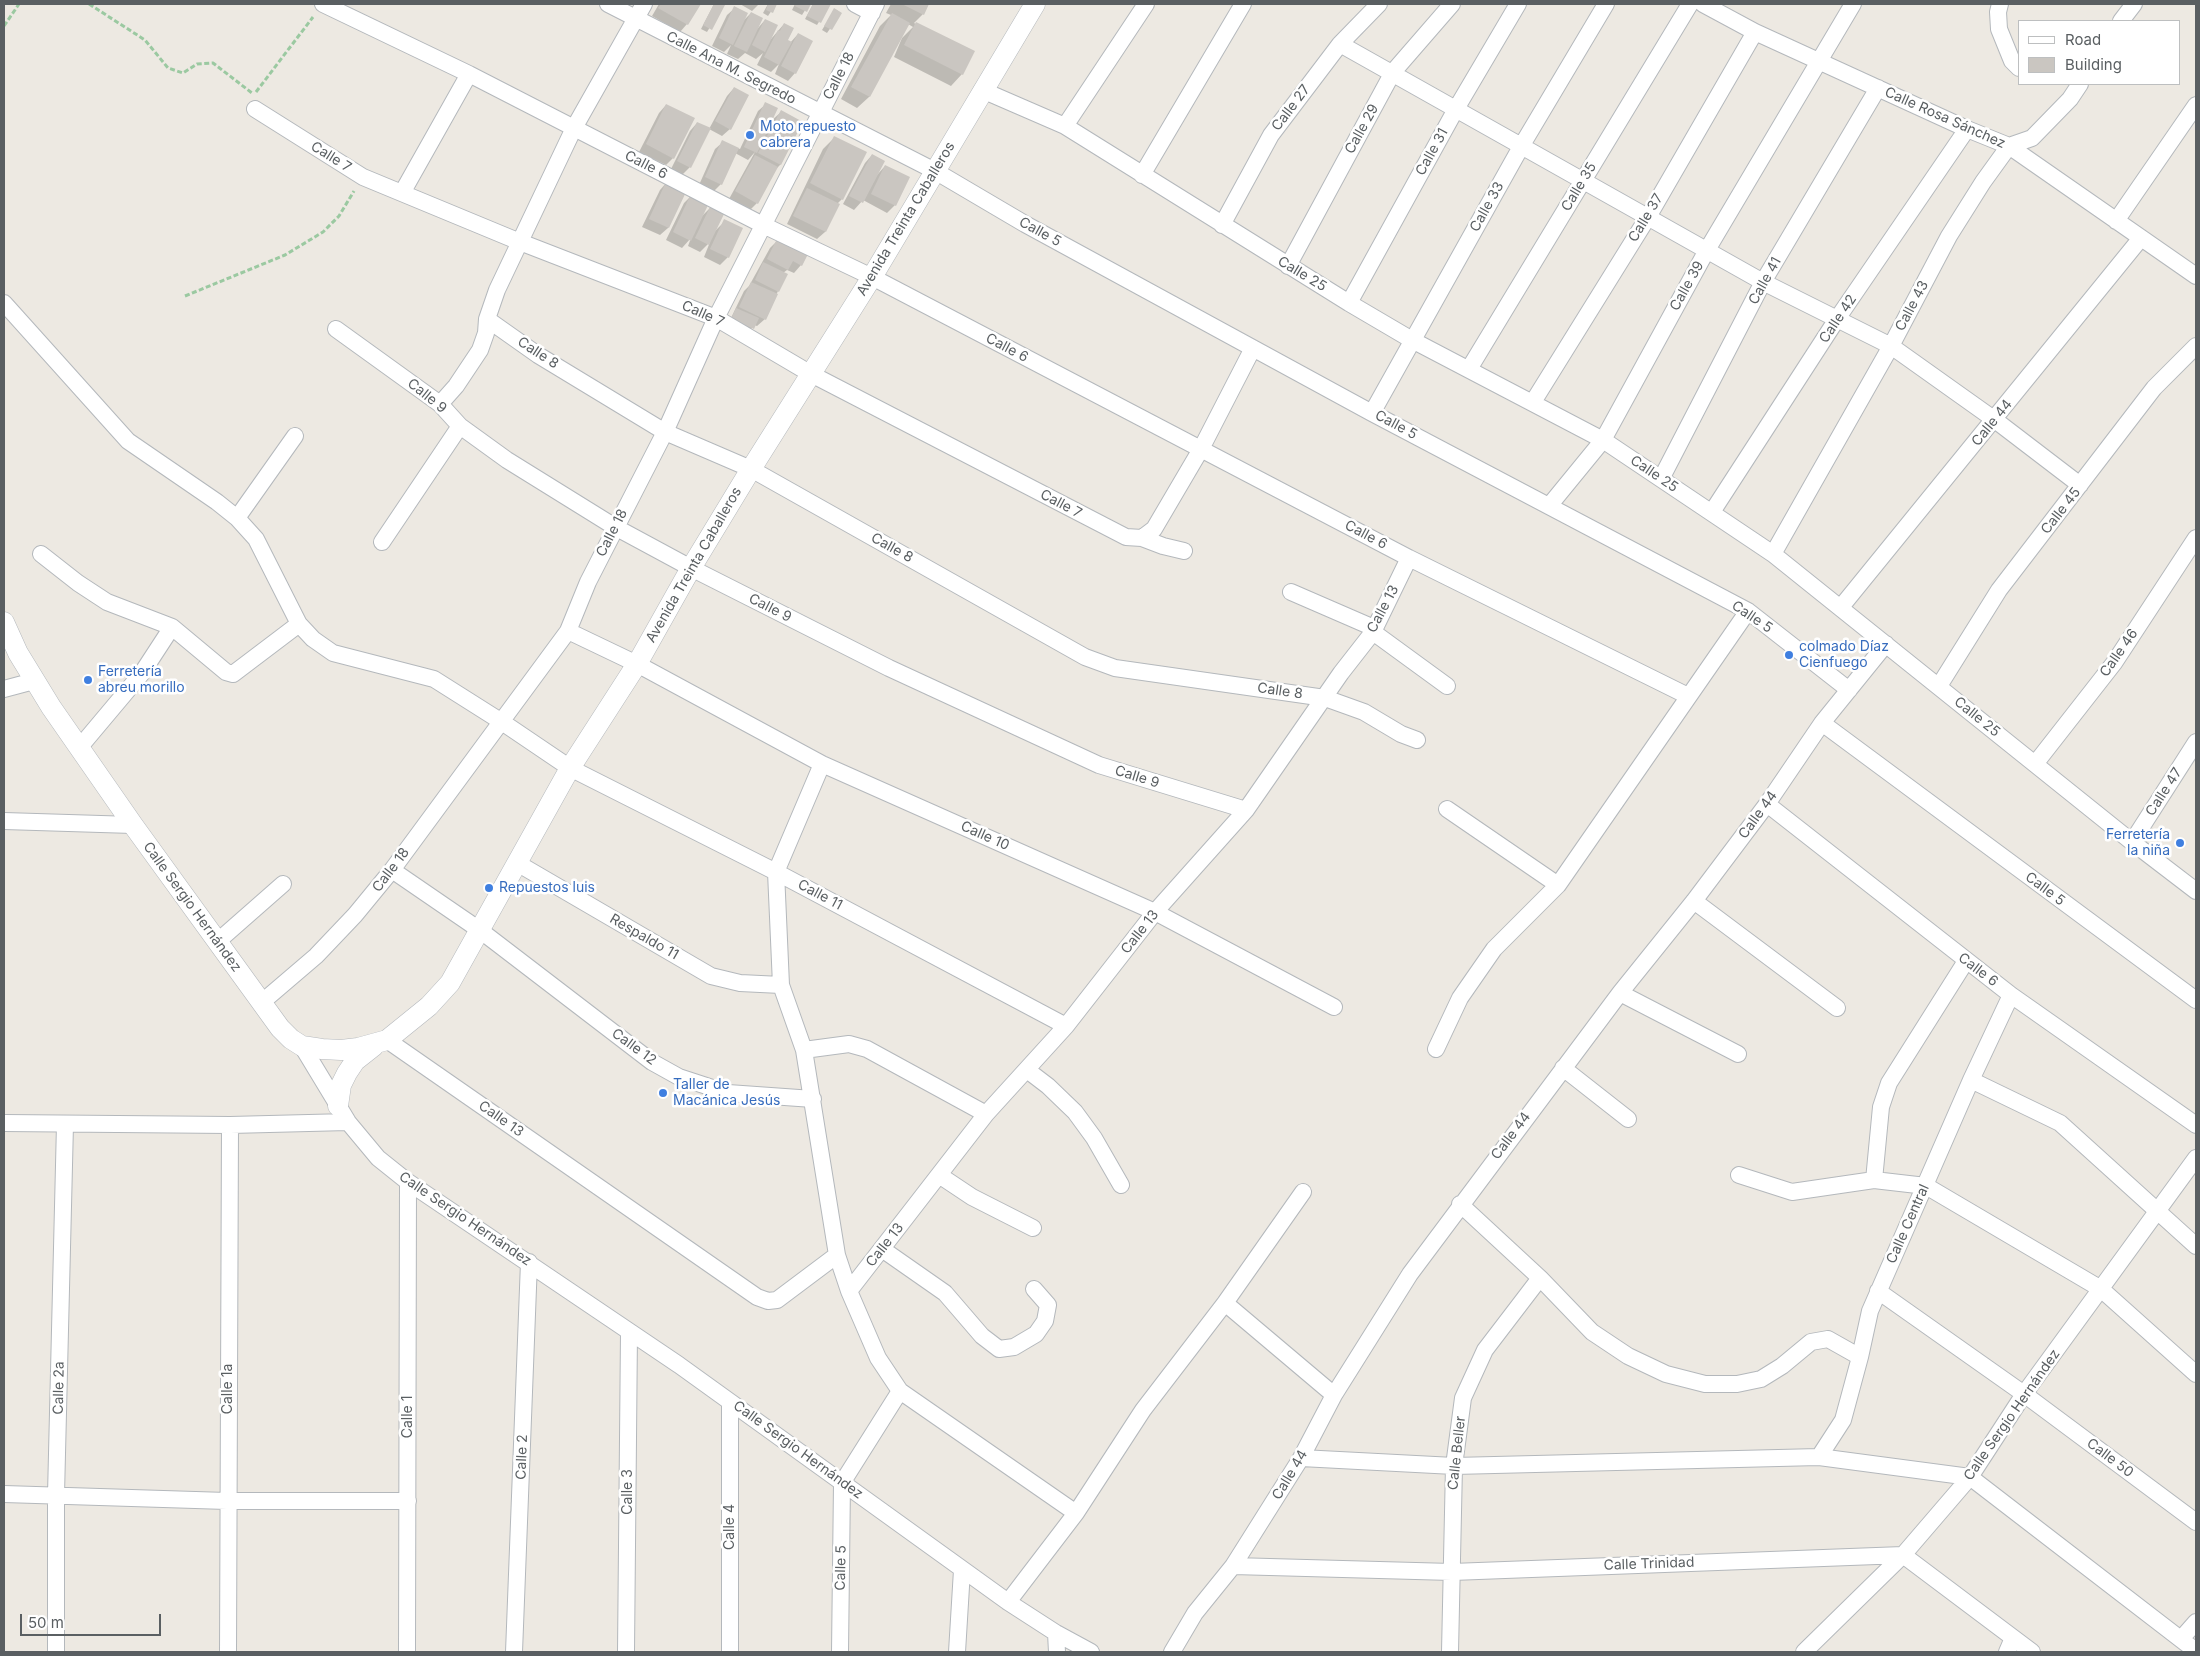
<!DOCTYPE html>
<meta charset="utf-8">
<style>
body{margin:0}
#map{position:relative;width:2200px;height:1656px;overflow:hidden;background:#ede9e2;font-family:Inter,sans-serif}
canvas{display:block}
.frame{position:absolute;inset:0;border:5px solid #5a5f62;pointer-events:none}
.legend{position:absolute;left:2018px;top:20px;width:162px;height:65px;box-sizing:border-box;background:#fff;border:1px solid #bdbfc0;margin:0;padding:6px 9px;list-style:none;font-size:15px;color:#5a5f62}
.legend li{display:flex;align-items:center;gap:10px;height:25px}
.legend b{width:25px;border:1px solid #bdbfc0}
.scale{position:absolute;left:20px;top:1614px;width:141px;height:22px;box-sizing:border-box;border:2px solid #5a5f62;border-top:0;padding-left:6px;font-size:15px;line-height:18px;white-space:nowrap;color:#5a5f62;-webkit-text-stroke:4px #fff;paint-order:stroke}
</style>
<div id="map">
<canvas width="2200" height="1656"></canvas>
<div class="frame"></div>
<ul class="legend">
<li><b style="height:6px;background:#fff"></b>Road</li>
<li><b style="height:14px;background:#cac6c1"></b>Building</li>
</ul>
<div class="scale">50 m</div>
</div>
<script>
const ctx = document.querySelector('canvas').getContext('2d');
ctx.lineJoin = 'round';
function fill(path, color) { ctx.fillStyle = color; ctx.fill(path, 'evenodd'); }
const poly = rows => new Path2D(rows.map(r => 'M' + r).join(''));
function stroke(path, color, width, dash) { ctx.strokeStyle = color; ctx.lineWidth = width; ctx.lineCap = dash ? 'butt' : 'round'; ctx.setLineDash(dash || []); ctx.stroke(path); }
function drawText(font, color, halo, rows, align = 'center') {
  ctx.font = font + ' Inter,sans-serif'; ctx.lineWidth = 5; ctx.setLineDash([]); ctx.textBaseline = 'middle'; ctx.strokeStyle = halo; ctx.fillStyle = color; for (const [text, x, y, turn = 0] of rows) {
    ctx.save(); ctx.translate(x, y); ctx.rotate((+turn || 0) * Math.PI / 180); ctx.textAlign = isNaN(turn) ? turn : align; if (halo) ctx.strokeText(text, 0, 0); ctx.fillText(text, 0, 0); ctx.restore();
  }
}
const shadow = poly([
 [659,4,699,4,687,24,680,32,652,16],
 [714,4,723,6,707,32,701,29],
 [740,4,759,4,752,11],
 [768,4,776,4,768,16,763,13],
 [795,4,809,4,802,15,792,10],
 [813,4,830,4,817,25,805,19],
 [891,4,928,4,923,14,914,23,973,52,962,74,951,86,894,57,902,38,913,27,908,24,869,97,857,108,841,99,880,26,891,15,886,13],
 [735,8,744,20,751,13,758,28,765,20,771,39,784,24,786,40,790,43,798,34,795,73,788,81,775,74,779,64,771,72,757,65,763,53,756,59,745,53,738,59,727,54,731,45,724,52,712,46,727,15],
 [835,9,841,13,827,33,822,30],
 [734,88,730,129,722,136,709,129,690,167,682,175,671,169,690,131,697,123,709,129,727,96],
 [766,104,770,122,781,112,802,123,780,165,775,170,757,203,749,211,729,199,755,152,748,160,735,153,721,184,713,192,699,185,715,149,723,142,740,149,758,111],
 [666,105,673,158,666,165,639,152,659,113],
 [835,137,842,199,837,204,838,205,825,232,817,239,787,224,823,149],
 [872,155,877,175,885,166,895,205,887,213,863,200,854,210,843,204,865,163],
 [667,182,685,190,668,228,660,235,642,227,660,190],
 [691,196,702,216,711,207,715,231,725,221,728,257,720,265,704,257,710,242,700,252,688,246,691,238,682,248,666,240,684,203],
 [778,240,801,265,794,273,787,270,783,273,778,291,765,319,757,326,754,325,749,332,729,322,744,291,749,286,770,248]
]);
const building = poly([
 [661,4,701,4,688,25,658,8],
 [714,4,725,5,712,30,703,25],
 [768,4,777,4,773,13,766,10],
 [796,4,811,4,807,12,795,6],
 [813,4,831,4,821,23,807,16],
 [902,4,929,4,924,15],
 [734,6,748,13,733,45,719,38],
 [834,8,842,13,832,30,824,26],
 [751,12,763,18,747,52,734,46],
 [892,13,910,23,870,97,851,87],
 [765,19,778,25,765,52,752,45],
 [916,22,975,51,963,75,904,45],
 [784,23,794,28,788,40,792,42,779,65,764,57,778,30,780,31],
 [798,33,813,41,796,74,781,66],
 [734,87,749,95,731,130,715,121],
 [765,102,778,108,757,153,744,147],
 [666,104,695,118,674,159,646,144],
 [781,110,803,122,781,165,758,153],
 [697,122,711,128,691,168,677,161],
 [834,136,867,152,843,200,810,183],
 [722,140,739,148,722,185,705,177],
 [872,154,885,161,863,203,849,196],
 [755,155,778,167,758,204,735,191],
 [885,165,910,177,896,206,871,194],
 [667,180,687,190,669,228,649,219],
 [807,188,840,204,826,232,793,216],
 [691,194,709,203,691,241,673,232],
 [711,205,725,212,709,245,695,238],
 [724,219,743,228,729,258,710,249],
 [777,239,808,254,802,266,793,261,788,270,767,259],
 [763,262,788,274,779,292,755,280],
 [751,282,778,294,766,320,739,307],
 [736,308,759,318,754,329,731,319]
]);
const path = poly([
 [89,4,145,40,168,68,183,73,197,64,213,63,252,93],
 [4,26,19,4],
 [256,92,313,17],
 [185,296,285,255,323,232,339,216,354,191]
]);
const minor = poly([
 [323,4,469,74,763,225,872,277,1409,558,1688,696],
 [608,4,935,171,1025,224,1372,413,1748,611,1849,690],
 [855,4,872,13],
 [1703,4,1755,32,1967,129,2009,146,2196,276],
 [2000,4,1998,12,1999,29,2012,61,2019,68],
 [2121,21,2134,4],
 [1340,44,1763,282,1891,346,1995,420,2080,485],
 [982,90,1065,126,1349,303,1412,340,1603,440,1773,554,2132,842,2196,891],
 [255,109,363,177,520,242,716,318,811,374,1126,537,1142,538,1154,529,1201,449,1253,348],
 [1065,126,1146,4],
 [1142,175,1243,4],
 [402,193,469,74],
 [2116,221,2196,105],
 [1222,225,1271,135,1340,44,1379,4],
 [1288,266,1393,72,1452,4],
 [4,303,128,441,217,502,237,518,256,539,299,624,313,639,333,653,434,679,502,722,570,768,776,872,1066,1026],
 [1349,303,1456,109,1518,4],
 [487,319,538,355,665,432,751,469,1085,657,1115,668,1325,698,1364,712,1401,734,1417,740],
 [336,329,440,404,460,426,507,460,615,527,691,568,889,668,1099,765,1246,810],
 [1469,369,1690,4],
 [1533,402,1648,217,1755,32],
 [440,404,456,386,480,350,486,333,487,319,497,290,574,128,644,4],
 [1372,413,1522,145,1606,4],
 [1661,479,1763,282,1878,88],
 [1549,506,1603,440,1707,250,1853,4],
 [1712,512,1837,319,1967,129],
 [237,518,295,436],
 [1142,538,1163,546,1184,551],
 [382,542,460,426],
 [41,554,78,583,107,602,172,627,226,672,233,674,299,624],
 [1773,554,1891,346,1949,236,1983,182,2009,146,2032,138,2070,99,2080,84],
 [1291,592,1374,628],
 [1841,607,2141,238],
 [568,631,637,664,822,764,1155,912,1334,1007],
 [1373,632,1447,686],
 [1939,686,1999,590,2154,388,2196,346],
 [4,689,34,681],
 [1822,723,2196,1000],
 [79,748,142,673,172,627],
 [822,764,776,872,781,985,804,1050,837,1255,849,1291,878,1358,900,1391,1076,1513],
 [2035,764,2114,663,2196,538],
 [1767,804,2011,995,2196,1125],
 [1447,809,1558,885],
 [4,821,133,825],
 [2132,842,2196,742],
 [517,863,711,976,740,983,781,985],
 [392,870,481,931,652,1062,679,1077,728,1093,813,1099],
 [1694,901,1837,1008],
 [217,942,283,884],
 [1620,993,1738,1054],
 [261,1003,316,956,355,915,392,870,568,631,588,582,665,432,716,318,876,4],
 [387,1040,757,1297,768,1301,777,1300,837,1255],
 [302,1046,348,1122,378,1158,408,1182,679,1365,1008,1602,1056,1633,1091,1652],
 [1436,1049,1460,998,1494,949,1558,885,1748,611],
 [804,1050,849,1044,867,1049,986,1114],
 [1563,1068,1628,1119],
 [1027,1070,1048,1086,1075,1112,1094,1138,1121,1185],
 [1971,1080,2060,1123,2196,1246],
 [4,1123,230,1125,348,1122],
 [939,1175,972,1197,1033,1228],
 [1739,1175,1792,1192,1874,1180,1926,1186,2101,1289,2196,1374],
 [1874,1180,1881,1107,1889,1083,1966,961],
 [1460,1204,1540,1278,1592,1332,1628,1356,1666,1374,1705,1384,1737,1384,1761,1379,1782,1366,1811,1342,1828,1339,1860,1357],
 [882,1249,945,1293,982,1336,999,1349,1014,1347,1036,1334,1045,1321,1048,1305,1034,1289],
 [849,1291,986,1114,1066,1026,1155,912,1246,810,1341,673,1373,632,1409,558],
 [1878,1291,2024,1394,2196,1522],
 [1225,1303,1334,1395],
 [1819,1457,1843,1420,1860,1357,1870,1311,1971,1080,2011,995],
 [1301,1458,1454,1466,1819,1457,1970,1477,2196,1651],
 [4,1494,227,1501,408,1501],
 [1233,1566,1452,1572,1903,1555,2032,1652],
 [1008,1602,1076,1513,1143,1410,1225,1303,1303,1192],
 [1056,1633,1057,1652],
 [2181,1639,2196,1622],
 [56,1652,56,1495,65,1124],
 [228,1652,230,1125],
 [407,1652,408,1182],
 [514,1652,529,1262],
 [626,1652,629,1332],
 [730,1652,730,1402],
 [840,1652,842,1483,900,1391],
 [957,1652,962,1570],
 [1172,1652,1195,1613,1233,1566,1301,1458,1334,1395,1410,1274,1620,993,1694,901,1767,804,1822,723,1886,644],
 [1450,1652,1454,1466,1463,1398,1485,1350,1540,1278],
 [1804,1652,1903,1555,1970,1477,2024,1394,2196,1158],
 [2007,1652,2013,1638]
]);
const tertiary = poly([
 [4,622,18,653,51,707,133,825,280,1028,291,1039,302,1046,322,1049,341,1050,358,1048,387,1040,429,1006,450,983,570,768,637,664,691,568,751,469,872,277,1035,4],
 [338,1106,341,1085,347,1073,355,1061,374,1046]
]);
const markers = [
 [750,135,5,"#3f7fe0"],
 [1789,655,5,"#3f7fe0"],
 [88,680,5,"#3f7fe0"],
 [2180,843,5,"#3f7fe0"],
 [489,888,5,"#3f7fe0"],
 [663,1093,5,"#3f7fe0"]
];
const streetNames = [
 ["Calle Ana M. Segredo",731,68,27],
 ["Calle 18",839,76,-63],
 ["Calle 27",1291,108,-53],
 ["Calle Rosa Sánchez",1945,118,24],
 ["Calle 29",1362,129,-61],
 ["Calle 31",1432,152,-61],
 ["Calle 7",331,157,32],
 ["Calle 6",646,165,27],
 ["Calle 35",1579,187,-59],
 ["Calle 33",1487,207,-61],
 ["Calle 37",1646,218,-59],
 ["Avenida Treinta Caballeros",906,219,-59],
 ["Calle 5",1040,232,29],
 ["Calle 25",1302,274,31],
 ["Calle 41",1765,281,-61],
 ["Calle 39",1687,286,-61],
 ["Calle 43",1912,306,-62],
 ["Calle 7",703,314,24],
 ["Calle 42",1838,319,-56],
 ["Calle 6",1007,348,28],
 ["Calle 8",538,353,33],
 ["Calle 9",427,396,39],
 ["Calle 44",1992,423,-51],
 ["Calle 5",1396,425,28],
 ["Calle 25",1654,474,34],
 ["Calle 7",1061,504,28],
 ["Calle 45",2061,511,-52],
 ["Calle 18",612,533,-63],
 ["Calle 6",1366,535,28],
 ["Calle 8",892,548,29],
 ["Avenida Treinta Caballeros",694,565,-60],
 ["Calle 9",770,608,27],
 ["Calle 13",1383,609,-62],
 ["Calle 5",1752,617,34],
 ["Calle 46",2119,653,-55],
 ["Calle 8",1280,691,8],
 ["Calle 25",1977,717,39],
 ["Calle 9",1137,777,17],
 ["Calle 47",2164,792,-57],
 ["Calle 44",1758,815,-54],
 ["Calle 10",985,836,24],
 ["Calle 18",391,870,-53],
 ["Calle 5",2045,889,37],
 ["Calle 11",820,895,28],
 ["Calle Sergio Hernández",192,907,54],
 ["Calle 13",1140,932,-52],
 ["Respaldo 11",644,937,30],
 ["Calle 6",1978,970,37],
 ["Calle 12",634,1047,36],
 ["Calle 13",501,1119,35],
 ["Calle 44",1511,1136,-53],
 ["Calle Sergio Hernández",465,1219,34],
 ["Calle Central",1908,1224,-66],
 ["Calle 13",885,1245,-52],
 ["Calle 2a",59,1388,-89],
 ["Calle 1a",228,1389,-90],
 ["Calle Sergio Hernández",2012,1415,-55],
 ["Calle 1",408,1417,-90],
 ["Calle Sergio Hernández",798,1450,36],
 ["Calle Beller",1457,1453,-84],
 ["Calle 2",522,1457,-88],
 ["Calle 50",2110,1458,37],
 ["Calle 44",1290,1475,-59],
 ["Calle 3",628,1492,-90],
 ["Calle 4",730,1527,-90],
 ["Calle Trinidad",1649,1564,-2],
 ["Calle 5",841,1568,-89]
];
const shopNames = [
 ["Moto repuesto",760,127],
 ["cabrera",760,143],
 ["colmado Díaz",1799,647],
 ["Cienfuego",1799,663],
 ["Ferretería",98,672],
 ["abreu morillo",98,688],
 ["Ferretería",2170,835,"right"],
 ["la niña",2170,851,"right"],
 ["Repuestos luis",499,888],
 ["Taller de",673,1085],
 ["Macánica Jesús",673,1101]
];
fill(shadow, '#0003');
fill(building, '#cac6c1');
stroke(minor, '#b4b8bc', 18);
stroke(tertiary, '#b4b8bc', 21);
stroke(path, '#9bc9a1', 3, [5, 2.5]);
stroke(minor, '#fff', 16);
stroke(tertiary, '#fff', 20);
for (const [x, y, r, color] of markers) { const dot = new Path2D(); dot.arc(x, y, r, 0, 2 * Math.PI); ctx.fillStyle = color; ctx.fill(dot); stroke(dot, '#fff', 2); }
drawText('14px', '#5a5f62', '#fff', streetNames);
drawText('14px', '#366cbe', '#fff', shopNames, 'left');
</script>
